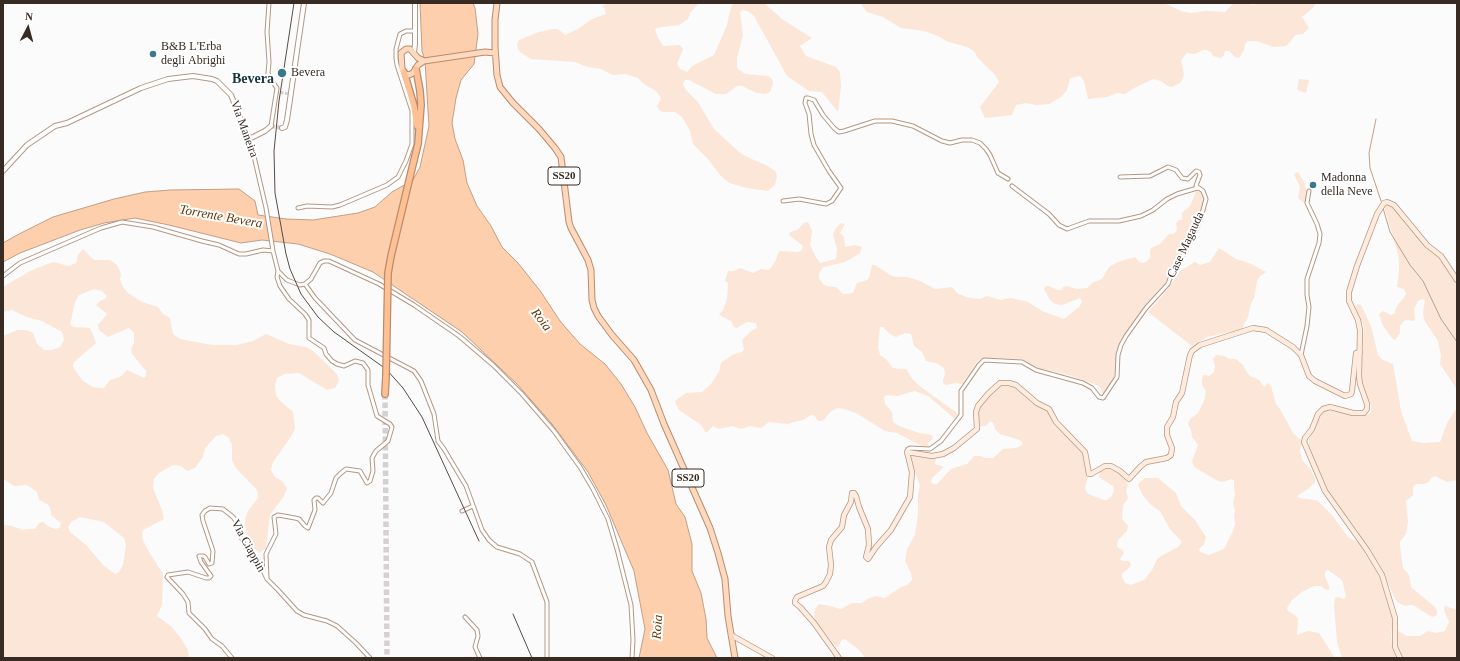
<!DOCTYPE html>
<style>
body{margin:0}
#map{position:relative;width:1460px;height:661px;overflow:hidden;background:#fbfbfb;font-family:Georgia,serif}
canvas{display:block}
.frame{position:absolute;inset:0;border:4px solid #372b23;pointer-events:none}
.north{position:absolute;left:8px;top:8px;width:40px;height:40px;-webkit-text-stroke:3px #fff;paint-order:stroke;rotate:6deg;font-size:11px;font-weight:700;line-height:16px;text-align:center;color:#372b23}
.north::after{content:'';display:block;margin:auto;width:14px;height:18px;background:#372b23;clip-path:polygon(50% 0,100% 100%,50% 72%,0 100%)}
</style>
<div id="map">
<canvas width="1460" height="661"></canvas>
<div class="frame"></div>
<div class="north">N</div>
</div>
<script>
const ctx = document.querySelector('canvas').getContext('2d');
ctx.lineJoin = 'round';
function fill(path, color) { ctx.fillStyle = color; ctx.fill(path, 'evenodd'); }
const poly = rows => new Path2D(rows.map(r => 'M' + r).join(''));
function stroke(path, color, width, dash) { ctx.strokeStyle = color; ctx.lineWidth = width; ctx.lineCap = dash ? 'butt' : 'round'; ctx.setLineDash(dash || []); ctx.stroke(path); }
function drawText(font, color, halo, rows, align = 'center') {
  ctx.font = font + ' Georgia,serif'; ctx.lineWidth = 4; ctx.setLineDash([]); ctx.textBaseline = 'middle'; ctx.strokeStyle = halo; ctx.fillStyle = color; for (const [text, x, y, turn = 0] of rows) {
    ctx.save(); ctx.translate(x, y); ctx.rotate((+turn || 0) * Math.PI / 180); ctx.textAlign = isNaN(turn) ? turn : align; if (halo) ctx.strokeText(text, 0, 0); ctx.fillText(text, 0, 0); ctx.restore();
  }
}
const green = poly([
 [609,3,699,3,690,13,688,19,679,25,661,27,655,29,658,38,663,46,680,45,683,49,677,64,680,69,687,72,692,66,714,55,727,25,730,11,733,3,764,3,782,19,812,38,800,46,806,56,836,67,840,72,841,87,838,112,822,92,809,91,787,76,754,16,748,11,743,10,740,12,743,35,737,58,737,68,745,74,768,76,772,79,773,83,770,92,766,94,757,93,742,86,737,86,726,94,716,94,689,80,685,80,683,84,685,89,698,102,714,129,739,152,747,157,768,166,776,172,777,176,775,185,768,191,747,188,729,183,720,175,708,159,693,144,690,131,682,117,675,112,662,112,659,110,657,106,661,99,659,95,656,91,644,84,638,78,626,74,613,75,601,69,588,67,575,62,531,59,520,52,518,49,517,44,519,40,539,32,553,29,558,29,565,35,578,29,592,19,606,14,605,9,602,6],
 [860,3,1164,3,1181,11,1190,13,1206,11,1225,12,1234,3,1244,3,1253,5,1260,3,1316,3,1313,8,1302,17,1309,28,1303,34,1295,35,1290,42,1286,46,1273,47,1257,41,1248,41,1245,44,1244,50,1239,58,1235,57,1229,51,1225,51,1224,55,1221,58,1213,56,1211,52,1207,50,1203,50,1195,54,1187,53,1181,60,1184,74,1183,78,1180,83,1172,87,1168,86,1161,81,1153,79,1136,87,1125,94,1117,93,1107,97,1088,99,1084,81,1080,76,1070,78,1067,90,1061,97,1049,104,1036,105,1026,103,1016,105,1012,115,985,118,980,107,999,82,995,75,978,58,974,51,967,47,946,41,938,36,924,31,901,28,883,17,867,12],
 [1299,79,1309,80,1306,93,1300,91,1297,89],
 [1298,172,1304,182,1307,192,1306,202,1304,203,1298,198,1300,187,1294,174],
 [1196,191,1202,192,1204,198,1203,205,1198,219,1184,250,1166,282,1143,308,1121,340,1117,350,1114,379,1103,394,1100,387,1094,384,1072,376,1038,368,1022,359,984,358,978,361,962,384,955,383,946,385,943,383,943,380,945,374,944,368,936,363,926,361,922,352,914,346,911,334,905,333,896,337,890,334,883,327,880,327,878,347,880,355,886,359,893,368,899,369,906,369,913,380,921,387,957,413,957,417,955,419,928,396,915,391,897,396,886,395,884,397,885,404,892,412,893,422,899,426,919,433,932,435,933,439,927,443,929,446,922,446,897,433,885,431,856,413,844,409,837,408,830,412,824,420,821,421,818,421,814,415,811,415,803,420,794,422,788,424,769,422,761,428,750,426,741,429,732,426,719,429,713,426,706,433,701,425,679,410,676,404,675,401,686,393,702,392,711,384,719,372,721,363,732,355,742,352,744,349,742,340,751,331,757,328,756,323,747,322,737,328,734,327,731,321,719,315,723,310,727,299,728,283,725,281,728,271,734,271,740,268,753,273,761,269,768,270,771,268,776,260,778,253,780,251,797,252,801,251,803,248,802,245,789,235,790,232,797,230,804,223,808,222,811,228,812,232,810,245,816,257,820,263,836,259,837,249,833,234,836,228,841,223,845,224,840,233,844,237,845,247,855,245,862,247,860,253,854,257,845,262,823,267,819,274,819,278,823,284,826,286,836,287,843,294,853,293,857,283,867,280,869,278,872,265,875,265,890,275,896,277,907,277,920,281,935,289,952,287,957,293,966,297,980,299,987,296,1001,300,1011,298,1028,302,1042,311,1064,319,1080,306,1082,301,1080,298,1062,305,1055,304,1050,300,1045,291,1044,288,1046,286,1049,286,1058,290,1062,290,1063,287,1067,286,1077,289,1087,288,1092,283,1102,279,1109,267,1118,262,1135,257,1139,262,1143,263,1146,262,1150,258,1150,251,1151,248,1160,244,1169,234,1173,234,1176,232,1177,229,1176,223,1179,220,1182,220,1182,213,1190,206],
 [1387,204,1392,207,1421,241,1436,254,1457,284,1457,400,1456,388,1440,364,1441,356,1438,341,1424,320,1423,313,1425,300,1422,299,1418,301,1414,309,1415,320,1413,321,1406,320,1403,322,1400,326,1400,333,1395,340,1392,338,1383,326,1379,314,1383,311,1391,315,1394,314,1398,304,1404,298,1406,294,1404,289,1397,287,1399,270,1399,261,1397,250,1384,207],
 [1219,248,1236,259,1249,263,1266,272,1260,276,1257,281,1254,298,1251,303,1248,317,1243,326,1243,329,1207,337,1192,346,1148,312,1168,289,1180,271,1195,262,1200,265,1210,262],
 [83,249,94,260,110,260,117,265,121,274,120,279,123,287,128,293,142,302,158,307,163,314,170,318,173,334,180,339,212,345,237,345,253,341,266,334,289,344,306,347,313,351,337,374,339,381,335,388,327,390,299,373,284,374,277,378,275,386,276,395,280,401,293,412,295,428,292,435,273,462,271,470,275,477,282,481,287,488,284,496,270,515,266,548,259,553,249,542,245,526,245,519,248,511,258,498,257,490,236,468,232,461,232,445,229,438,223,434,216,436,205,448,203,457,195,468,187,471,181,466,173,465,159,473,154,479,153,488,162,510,164,519,143,530,142,538,149,552,163,574,162,605,157,616,171,626,180,637,188,650,189,658,3,658,3,525,12,526,23,530,27,529,35,529,39,523,43,522,49,527,56,529,60,527,61,523,51,515,50,507,47,504,39,500,37,492,30,487,26,485,14,486,3,479,3,336,18,330,26,330,33,333,37,344,44,350,52,350,60,347,64,340,62,332,42,321,27,317,12,310,3,312,3,287,30,271,53,262,69,266,76,263,78,255],
 [94,289,102,291,107,296,105,299,100,301,96,305,107,314,98,325,99,330,108,337,129,328,134,333,134,343,131,350,132,354,146,371,146,376,144,378,127,370,120,377,110,380,104,388,100,388,93,387,83,381,75,370,73,366,74,362,96,343,90,328,74,327,70,325,75,302,79,295],
 [80,517,104,522,124,538,126,545,123,565,119,572,115,574,104,566,86,545,70,532,68,527,71,522],
 [1358,304,1361,305,1371,326,1378,355,1383,360,1393,364,1401,411,1412,441,1423,443,1440,442,1447,423,1456,409,1457,402,1457,480,1447,482,1435,476,1431,478,1429,482,1424,484,1416,484,1413,487,1413,495,1406,501,1408,521,1406,534,1400,542,1400,546,1403,568,1409,575,1411,587,1435,607,1437,611,1437,615,1432,617,1413,605,1409,605,1405,606,1397,602,1384,576,1357,530,1329,494,1309,448,1309,439,1323,411,1327,410,1359,416,1368,415,1371,412,1371,405,1362,386,1361,378,1361,367,1364,326,1356,309,1356,306],
 [1216,355,1224,356,1230,359,1236,359,1243,365,1246,371,1250,376,1259,380,1264,387,1268,383,1271,386,1276,404,1280,409,1293,433,1302,441,1300,450,1302,460,1311,470,1315,479,1315,482,1308,489,1297,496,1299,498,1315,500,1318,501,1332,515,1348,537,1359,543,1371,561,1381,579,1393,619,1391,637,1393,651,1397,658,1342,658,1337,642,1334,605,1335,598,1338,597,1344,599,1346,596,1342,580,1328,570,1325,572,1325,576,1330,589,1326,590,1321,586,1314,586,1302,592,1292,600,1287,608,1288,611,1296,616,1298,619,1297,635,1308,631,1319,633,1335,658,865,658,863,655,859,650,845,639,842,640,837,648,816,622,814,616,815,609,819,604,825,605,841,609,852,603,862,603,867,599,876,596,885,598,901,587,907,585,912,580,911,573,905,561,907,549,915,535,918,514,918,494,920,486,910,455,935,457,936,458,935,464,944,467,932,478,931,482,933,484,937,484,951,469,967,464,974,456,980,456,986,458,993,458,1003,449,1016,448,1022,445,1022,442,1020,440,1000,434,995,429,993,423,990,421,986,426,980,426,978,415,979,407,999,385,1002,385,1014,387,1034,403,1047,409,1053,424,1083,451,1086,460,1088,476,1085,488,1088,494,1104,500,1107,500,1112,496,1114,490,1113,486,1099,477,1100,471,1107,468,1117,471,1125,479,1128,485,1126,491,1128,497,1127,500,1123,505,1122,519,1128,526,1127,531,1118,540,1117,546,1120,549,1123,550,1124,553,1120,559,1122,561,1129,561,1131,564,1130,567,1122,574,1122,577,1125,583,1131,585,1144,580,1152,570,1157,559,1163,555,1178,547,1182,542,1170,529,1160,511,1151,505,1142,494,1138,485,1140,482,1145,478,1158,478,1176,493,1181,506,1195,520,1206,537,1204,544,1199,549,1200,552,1209,555,1224,549,1233,531,1235,524,1234,517,1235,510,1233,504,1235,494,1234,488,1234,481,1232,479,1222,482,1218,481,1194,467,1192,461,1198,445,1192,437,1191,430,1188,424,1190,419,1198,413,1204,401,1206,391,1202,385,1202,378,1204,375,1209,376,1214,372,1215,366,1213,359],
 [1445,606,1457,610,1457,658,1402,658,1397,645,1396,635,1398,631,1407,636,1420,636,1428,631,1436,633,1445,631,1449,622,1444,610]
]);
const water = poly([
 [420,3,473,3,475,8,478,34,474,64,461,80,456,98,452,123,455,139,463,160,467,183,477,206,491,226,502,247,518,263,541,292,560,321,580,344,605,364,621,384,635,407,647,433,668,470,676,504,685,517,692,544,692,571,701,593,706,619,707,638,717,658,639,658,645,629,634,571,606,505,588,472,552,424,517,384,462,332,373,272,330,254,298,244,262,240,241,243,169,225,135,218,104,223,80,230,20,253,3,262,3,243,19,234,53,217,114,199,145,192,170,190,239,189,255,201,258,215,286,219,313,220,358,213,375,207,392,192,413,180,420,167,429,126,425,61,422,51,420,3]
]);
const stream = poly([
 [1376,119,1369,153,1370,168,1381,201],
 [1383,208,1390,232,1410,265,1423,281,1441,319,1457,342]
]);
const minorTunnel = poly([
 [276,92,291,94]
]);
const tertiaryTunnel = poly([
 [271,126,282,128]
]);
const motorwayTunnel = poly([
 [385,394,387,658]
]);
const minor = poly([
 [269,3,267,32,269,62,268,73,270,78,277,88,271,126],
 [249,139,253,152,266,208,273,251,278,271,287,280,300,285,305,284],
 [1120,177,1150,176,1168,167,1176,170,1182,178,1188,179,1196,171,1199,172,1200,175,1197,183,1196,186,1199,188],
 [783,201,799,199,826,204,832,201,841,188,829,171,814,145,811,134,809,114,805,103,806,98,808,98,814,100,823,115,834,128,839,132,844,131,875,121,892,121,913,126,942,141,950,143,962,140,972,140,980,143,986,149,990,155,998,173,1008,179],
 [298,208,307,206,332,207,340,205,387,185,398,177,406,161,412,144,412,111,397,65,396,58,396,49,400,34,406,31,415,31],
 [3,276,20,263,101,228,122,222,153,227,202,241,219,245,239,254,246,254,263,250,273,251],
 [305,284,311,279,320,263,324,261,329,261,379,284,414,305,459,336,493,365,522,394,554,431,580,467,593,489,608,519,617,549,631,605,633,640,632,658],
 [305,284,315,298,355,340,414,371,421,381,434,414,438,441,444,449,466,486,482,530,489,540,497,547,520,554,532,562,547,602,547,658],
 [1301,355,1307,326,1309,307,1307,295,1307,279,1319,243,1320,234,1317,224,1307,203,1309,191],
 [907,452,908,449,910,448,930,449,941,441,961,415,961,391,979,365,984,360,1022,362,1036,370,1083,383,1092,388,1099,397,1103,398,1117,377,1118,355,1121,345,1126,336,1146,308,1168,284,1172,273,1186,251,1200,221,1206,199,1203,191,1199,188,1194,189,1177,194,1167,199,1153,210,1141,216,1119,221,1089,221,1067,229,1059,225,1049,214,1012,186],
 [462,511,473,506],
 [267,579,266,554,276,534,274,517,278,515,295,518,299,519,305,526,308,528,315,510,314,500,316,498,318,498,323,503,331,493,336,478,340,474,346,469,360,471,367,483,370,481,373,471,372,458,376,451,388,441,392,427,390,424,377,416,368,385,368,370,363,363,355,361,344,366,337,364,332,361,326,354,324,348,309,338,309,320,305,314,289,299,280,286,277,277,278,271],
 [465,617,477,630,478,636,475,647,480,658],
 [232,658,222,646,212,639,205,629,189,613,188,602,183,594,167,577,168,575,188,572,206,578,209,578,211,576,201,562,199,556,203,556,205,557,209,564,212,563,213,551,203,521,202,515,205,511,210,508,223,509,233,517,236,521,241,537,246,548,258,560,267,579,278,590,297,611,304,615,327,621,337,626,356,643,370,658]
]);
const tertiary = poly([
 [414,53,415,44,415,3],
 [282,128,285,127,287,120,304,3],
 [3,171,27,145,55,126,67,123,141,88,168,79,193,76,212,79,217,81,231,95,249,139,265,131,271,126]
]);
const secondary = poly([
 [731,635,772,658],
 [839,658,814,623,800,607,795,603,795,601,797,597,823,586,826,582,830,574,831,565,829,547,831,540,842,527,844,515,851,502,852,493,854,493,856,496,859,507,868,529,869,545,866,557,868,559,876,547,891,530,910,497,912,472,907,452,932,456,943,454,954,448,977,429,976,412,978,406,988,394,1000,383,1009,383,1016,385,1037,403,1049,409,1056,422,1085,452,1089,474,1091,474,1105,466,1111,466,1120,471,1129,479,1140,467,1146,462,1167,458,1171,455,1172,448,1167,435,1167,427,1173,417,1176,402,1182,393,1190,355,1192,351,1200,345,1253,328,1266,330,1293,347,1301,355,1309,376,1315,381,1345,396,1351,394,1352,391,1356,353,1360,352],
 [1400,658,1395,647,1395,618,1382,575,1367,550,1325,491,1304,442,1305,438,1312,429,1318,414,1323,409,1330,407,1353,413,1364,413,1367,409,1367,404,1360,384,1359,376,1360,330,1358,320,1349,301,1349,292,1357,266,1377,214,1384,203,1387,202,1394,205,1427,245,1441,256,1457,280]
]);
const primary = poly([
 [497,3,495,20,495,47,497,75,500,87,513,103,539,129,555,148,561,157,569,222,571,228,588,260,591,270,592,300,594,308,598,316,612,335,634,360,651,390,664,424,710,528,718,553,725,579,728,616,735,658],
 [424,61,418,58,410,49,406,49,401,53,402,69,405,74,409,75,413,73,418,65,424,61,485,52,495,53]
]);
const motorway = poly([
 [404,72,414,106,417,126],
 [414,160,418,144,421,105,420,91,416,69],
 [385,394,386,376]
]);
const rail = poly([
 [294,3,279,101,274,151,275,193,286,254,290,269,301,294,318,317,334,332,386,369,403,388,422,417,479,541],
 [513,614,532,658]
]);
const motorwayBridge = poly([
 [386,376,388,273,391,256,414,160]
]);
const markers = [
 [153,54,4,"#387a8b"],
 [282,73,5,"#387a8b"],
 [1313,185,4,"#387a8b"]
];
const shields = [
 [564,176,32],
 [688,478,32]
];
const shieldNames = [
 ["SS20",564,176],
 ["SS20",688,478]
];
const poiNames = [
 ["B&B L'Erba",161,47],
 ["degli Abrighi",161,61],
 ["Bevera",291,73],
 ["Madonna",1321,178],
 ["della Neve",1321,192]
];
const streetNames = [
 ["Via Maneira",244,129,70],
 ["Case Magauda",1186,245,-65],
 ["Via Ciappin",248,546,61]
];
const waterNames = [
 ["Torrente Bevera",221,217,10],
 ["Roia",541,320,52],
 ["Roia",658,627,-86]
];
const quarterNames = [
 ["Bevera",253,79]
];
fill(green, '#fbe6d7');
fill(water, '#fecfad');
stroke(water, '#c29e84', 1);
stroke(stream, '#c29e84', 1);
stroke(minorTunnel, '#d4d1d0', 3, [3, 1.5]);
stroke(tertiaryTunnel, '#d4d1d0', 4, [4, 2]);
stroke(motorwayTunnel, '#d4d1d0', 5.5, [5.5, 3]);
stroke(minor, '#b59783', 5);
stroke(tertiary, '#b59783', 6);
stroke(secondary, '#b59783', 6);
stroke(primary, '#b98c6c', 7);
stroke(motorway, '#b98c6c', 8);
stroke(minor, '#fff', 3);
stroke(tertiary, '#fff', 4);
stroke(secondary, '#ffecdf', 4.5);
stroke(primary, '#ffd9be', 5);
stroke(motorway, '#ffc093', 5.5);
stroke(rail, '#564c45', 1);
stroke(motorwayBridge, '#b98c6c', 8, []);
stroke(motorwayBridge, '#ffc093', 5.5);
for (const [x, y, r, color] of markers) { const dot = new Path2D(); dot.arc(x, y, r, 0, 2 * Math.PI); ctx.fillStyle = color; ctx.fill(dot); stroke(dot, '#fff', 1.5); }
for (const [x, y, w] of shields) { const box = new Path2D(); box.roundRect(x - w / 2, y - 9, w, 18, 3); ctx.fillStyle = '#fff'; ctx.fill(box); stroke(box, '#372b23', 1); }
drawText('bold 11px', '#372b23', null, shieldNames);
drawText('12px', '#372b23', '#fff', poiNames, 'left');
drawText('12px', '#372b23', '#fff', streetNames);
drawText('italic 13px', '#630', '#fff', waterNames);
drawText('bold 14px', '#17363f', '#fff', quarterNames);
</script>
